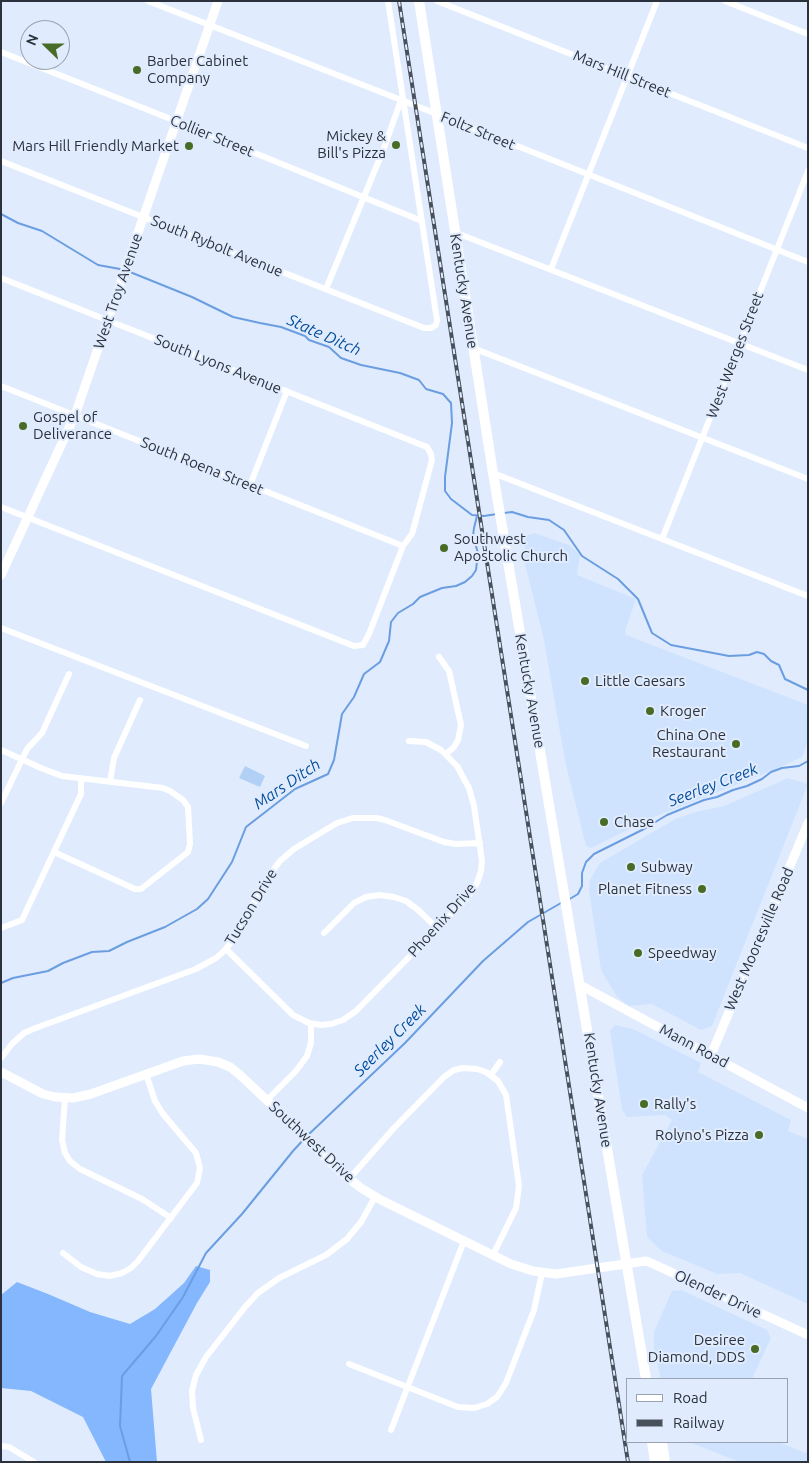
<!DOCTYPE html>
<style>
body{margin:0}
#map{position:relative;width:809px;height:1463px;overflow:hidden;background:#e0ecfd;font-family:Ubuntu,sans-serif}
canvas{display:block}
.frame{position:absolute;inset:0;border:2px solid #2b323d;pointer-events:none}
.legend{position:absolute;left:626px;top:1378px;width:162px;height:65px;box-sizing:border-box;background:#e0ecfd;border:1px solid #98a2b0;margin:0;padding:6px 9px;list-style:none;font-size:15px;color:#2b323d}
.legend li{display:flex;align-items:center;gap:10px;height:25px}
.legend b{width:25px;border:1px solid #98a2b0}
.north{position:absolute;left:20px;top:20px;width:50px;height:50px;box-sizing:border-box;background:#e0ecfd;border:1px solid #98a2b0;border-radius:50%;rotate:292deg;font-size:14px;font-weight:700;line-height:20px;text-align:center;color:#2b323d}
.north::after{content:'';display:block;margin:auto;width:18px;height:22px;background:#486c25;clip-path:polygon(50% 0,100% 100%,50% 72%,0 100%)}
</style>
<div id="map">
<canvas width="809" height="1463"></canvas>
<div class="frame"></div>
<ul class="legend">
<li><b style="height:6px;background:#fff"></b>Road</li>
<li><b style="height:6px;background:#48505c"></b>Railway</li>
</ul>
<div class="north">N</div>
</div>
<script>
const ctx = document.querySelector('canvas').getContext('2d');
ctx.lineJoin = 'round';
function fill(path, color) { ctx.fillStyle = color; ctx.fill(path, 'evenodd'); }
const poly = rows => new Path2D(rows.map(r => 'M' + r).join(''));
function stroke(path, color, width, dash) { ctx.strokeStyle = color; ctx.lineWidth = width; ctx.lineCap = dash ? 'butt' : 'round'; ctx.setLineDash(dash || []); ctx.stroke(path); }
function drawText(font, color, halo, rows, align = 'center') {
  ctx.font = font + ' Ubuntu,sans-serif'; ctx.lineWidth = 4; ctx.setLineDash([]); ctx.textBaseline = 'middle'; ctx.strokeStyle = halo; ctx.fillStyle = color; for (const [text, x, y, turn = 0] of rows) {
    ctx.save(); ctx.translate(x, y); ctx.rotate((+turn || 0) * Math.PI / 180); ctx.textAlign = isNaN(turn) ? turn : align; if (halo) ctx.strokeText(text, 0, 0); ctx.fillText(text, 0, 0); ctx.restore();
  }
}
const built = poly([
 [534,533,569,545,580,555,577,575,636,599,625,631,626,635,808,705,808,741,802,757,771,771,654,817,591,848,586,846,565,761,544,640,524,560,525,540,528,535],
 [788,778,808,784,712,1026,701,1030,652,1004,629,1006,617,997,601,970,589,890,590,880,595,871,600,863,677,818,700,811,724,806],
 [615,1025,633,1029,701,1063,698,1072,791,1120,788,1131,808,1139,808,1304,740,1273,717,1274,662,1251,647,1237,642,1175,672,1120,665,1115,627,1117,622,1109,610,1031],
 [681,1290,767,1330,771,1338,752,1379,661,1379,654,1350,654,1332,672,1291],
 [689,1442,778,1442,808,1454,808,1462,740,1462]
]);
const green = poly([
 [245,766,265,776,260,787,239,778]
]);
const forest = poly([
 [196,1266,210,1270,210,1282,197,1303,151,1389,157,1462,106,1462,83,1417,31,1391,1,1388,1,1295,17,1282,48,1294,90,1312,130,1324,155,1309,184,1283]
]);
const stream = poly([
 [1,214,18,223,42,231,98,265,120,269],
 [130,272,192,297,233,317,260,323,281,327,305,336,309,340,329,347,341,358,361,365,400,373,419,380,426,389,443,394,451,403,452,423,445,477,445,491,451,499,472,515,484,516,497,514],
 [504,513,512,512,528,517,549,520,564,530,582,556,618,579,638,599,652,633,671,645,729,656,749,655,757,652,764,654,771,661,779,665,785,679,808,690],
 [568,900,578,894,582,886,582,873,586,862,594,854,644,829,667,815,704,800,717,797,733,790,747,786,762,779,771,772,782,768,799,766,808,761],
 [1,983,13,978,48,971,63,963,92,952,109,951,127,942,165,927,197,909,208,899,232,862,246,827,295,789,328,774,334,760,342,714,354,697,364,674,380,662,389,641,391,622,398,613,413,604,420,597,442,588,456,586,465,582,472,576,476,570,478,553,473,536,474,528,477,516],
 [308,1135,405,1043,483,961,528,922,561,903],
 [130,1462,120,1426,122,1376,156,1336,183,1297,206,1253,242,1214,293,1151,304,1139]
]);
const minor = poly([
 [148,1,437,114,808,262],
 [437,1,808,148],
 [725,1,808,34],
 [1,52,176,121,422,221],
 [1,161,424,328,431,328,436,325,437,320,388,1],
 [454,232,808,370],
 [551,269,657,1],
 [1,278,427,447,431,454,432,460,412,534,403,546,369,634,363,645,354,646,1,507],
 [326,289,384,148,401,100],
 [473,348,808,479],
 [1,386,403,546],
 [493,473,808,596],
 [250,485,287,391],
 [662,539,808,171],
 [1,628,306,746],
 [439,657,449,671,461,725,458,740,454,747,446,754],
 [1,750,41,768,62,776,163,788,170,791,183,800,188,807,190,844,188,852,141,889,135,889,54,852],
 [110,782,114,758,140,700],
 [1,803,27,749,42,733,69,674],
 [1,928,22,920,81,794,81,779],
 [324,933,354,903,366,897,379,895,394,897,406,901,417,909,437,928],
 [226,949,293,1015,309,1023,321,1025,331,1024,343,1020,356,1011,468,897,477,883,481,871,482,861,474,806,469,788,457,766,441,750,426,742,409,741],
 [1,1058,12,1044,24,1033,33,1029,196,969,216,958,224,951,234,939,268,877,280,861,294,849,337,823,353,818,376,818,385,820,444,842,456,844,480,843],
 [491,1075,500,1062],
 [65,1098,62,1140,65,1153,70,1161,80,1169,142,1199,171,1218],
 [267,1100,296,1071,307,1056,311,1043,311,1024],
 [349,1179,394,1128,444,1077,454,1070,463,1068,477,1069,486,1072,498,1081,506,1095,519,1186,516,1208,493,1255],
 [63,1253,81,1267,97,1274,110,1276,122,1273,131,1268,138,1261,197,1183,200,1168,196,1153,163,1114,155,1101,146,1074],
 [349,1364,458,1407,474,1408,487,1404,497,1397,506,1383,534,1310,542,1273],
 [391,1430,464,1241],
 [201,1440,193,1408,192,1391,196,1375,206,1357,245,1307,258,1293,279,1278,326,1255,347,1239,361,1222,375,1197],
 [1,1446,9,1447,34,1462]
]);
const tertiary = poly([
 [1,575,75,415,218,1],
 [1,1072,43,1094,55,1097,73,1098,91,1094,183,1061,199,1059,218,1062,230,1067,240,1075,306,1137,309,1142,342,1173,361,1188,381,1200,511,1264,533,1271,556,1274,646,1261,649,1262,808,1335]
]);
const secondary = poly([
 [580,985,808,1108],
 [711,1055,808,823]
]);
const primary = poly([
 [419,1,493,473,646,1379],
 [652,1442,655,1462],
 [662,1442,665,1462]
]);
const rail = poly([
 [399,1,628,1462]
]);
const markers = [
 [137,70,5,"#486c25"],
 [396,145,5,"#486c25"],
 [189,146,5,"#486c25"],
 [23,426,5,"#486c25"],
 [444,548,5,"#486c25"],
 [585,681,5,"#486c25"],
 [650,711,5,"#486c25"],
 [736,744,5,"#486c25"],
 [604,822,5,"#486c25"],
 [631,867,5,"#486c25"],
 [702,889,5,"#486c25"],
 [638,953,5,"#486c25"],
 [644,1104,5,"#486c25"],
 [759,1135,5,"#486c25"],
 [755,1349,5,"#486c25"]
];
const poiNames = [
 ["Barber Cabinet",147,61],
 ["Company",147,78],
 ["Mickey &",386,136,"right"],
 ["Bill's Pizza",386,153,"right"],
 ["Mars Hill Friendly Market",179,146,"right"],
 ["Gospel of",33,417],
 ["Deliverance",33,434],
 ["Southwest",454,539],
 ["Apostolic Church",454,556],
 ["Little Caesars",595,681],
 ["Kroger",660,711],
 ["China One",726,735,"right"],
 ["Restaurant",726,752,"right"],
 ["Chase",614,822],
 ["Subway",641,867],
 ["Planet Fitness",692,889,"right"],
 ["Speedway",648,953],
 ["Rally's",654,1104],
 ["Rolyno's Pizza",749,1135,"right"],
 ["Desiree",745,1340,"right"],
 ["Diamond, DDS",745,1357,"right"]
];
const streetNames = [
 ["Mars Hill Street",622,74,22],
 ["Foltz Street",478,131,22],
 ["Collier Street",212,136,22],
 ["South Rybolt Avenue",217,246,22],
 ["West Troy Avenue",118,291,-71],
 ["Kentucky Avenue",464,291,81],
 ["West Werges Street",735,355,-69],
 ["South Lyons Avenue",218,364,22],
 ["South Roena Street",202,466,22],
 ["Kentucky Avenue",530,691,80],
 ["Tucson Drive",251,907,-59],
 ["Phoenix Drive",442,920,-48],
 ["West Mooresville Road",759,939,-67],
 ["Mann Road",694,1046,28],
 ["Kentucky Avenue",598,1090,81],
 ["Southwest Drive",312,1142,43],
 ["Olender Drive",718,1294,25]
];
const waterNames = [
 ["State Ditch",324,335,24],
 ["Mars Ditch",287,784,-34],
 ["Seerley Creek",713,785,-21],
 ["Seerley Creek",390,1040,-45]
];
fill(built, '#cfe3fe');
fill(green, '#b2cff5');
fill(forest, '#84b7fd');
stroke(stream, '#6b9de1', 2);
stroke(minor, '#fff', 6);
stroke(tertiary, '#fff', 9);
stroke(secondary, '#fff', 9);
stroke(primary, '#fff', 10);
stroke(rail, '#48505c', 4);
stroke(rail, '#e0ecfd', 2, [5.5]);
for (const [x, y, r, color] of markers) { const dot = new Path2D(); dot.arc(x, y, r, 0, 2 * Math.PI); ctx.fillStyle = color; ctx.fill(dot); stroke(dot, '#e0ecfd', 2); }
drawText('15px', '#2b323d', '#e0ecfd', poiNames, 'left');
drawText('15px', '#2b323d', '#e0ecfd', streetNames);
drawText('italic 16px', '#044d9c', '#e0ecfd', waterNames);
</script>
